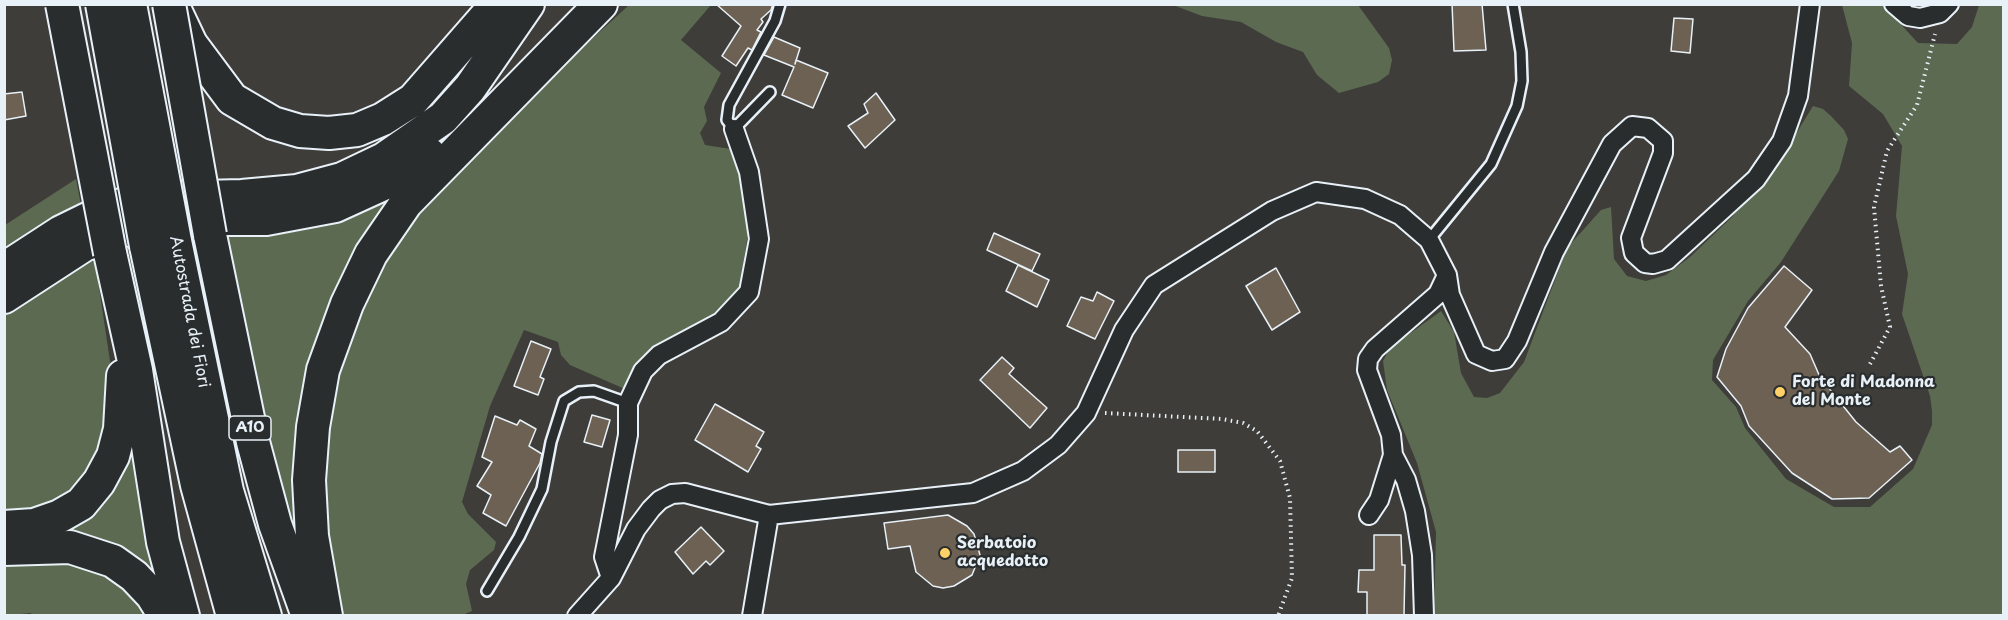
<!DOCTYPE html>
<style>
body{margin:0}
#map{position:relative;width:2008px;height:620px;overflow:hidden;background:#3e3d39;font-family:"Playpen Sans",sans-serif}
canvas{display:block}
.frame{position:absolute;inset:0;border:6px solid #e8f1f8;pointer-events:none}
</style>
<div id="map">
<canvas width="2008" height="620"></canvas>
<div class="frame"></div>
</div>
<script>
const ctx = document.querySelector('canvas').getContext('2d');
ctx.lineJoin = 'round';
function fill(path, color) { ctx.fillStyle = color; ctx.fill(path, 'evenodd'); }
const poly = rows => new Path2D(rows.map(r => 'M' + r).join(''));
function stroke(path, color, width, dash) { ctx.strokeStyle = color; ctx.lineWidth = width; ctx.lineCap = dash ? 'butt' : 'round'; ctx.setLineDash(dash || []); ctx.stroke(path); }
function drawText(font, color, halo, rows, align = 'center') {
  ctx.font = font + ' "Playpen Sans",sans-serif'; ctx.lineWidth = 4.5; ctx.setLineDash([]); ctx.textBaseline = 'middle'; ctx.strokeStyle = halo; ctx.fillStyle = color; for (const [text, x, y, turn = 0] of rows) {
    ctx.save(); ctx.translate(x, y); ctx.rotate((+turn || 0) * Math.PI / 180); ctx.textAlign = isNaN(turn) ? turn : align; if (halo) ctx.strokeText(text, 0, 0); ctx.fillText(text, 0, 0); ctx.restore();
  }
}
const green = poly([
 [629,5,711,5,681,40,721,73,704,107,707,121,700,133,705,145,731,149,742,185,748,233,739,292,715,319,668,338,639,363,627,390,570,365,561,355,558,342,524,330,490,406,462,502,468,514,496,542,494,550,470,570,466,584,472,611,460,616,339,616,320,531,325,448,334,388,355,322,390,246,436,187,517,108],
 [1173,5,1358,5,1389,48,1392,60,1389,74,1378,82,1339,93,1317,75,1303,52,1276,42,1241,22,1202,16],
 [1842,5,1883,5,1918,43,1957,44,1972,27,1979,5,2003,5,2003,615,1434,615,1436,532,1417,463,1387,390,1383,361,1390,348,1441,311,1454,332,1461,373,1474,397,1487,398,1500,393,1524,362,1567,248,1601,210,1611,207,1614,259,1627,276,1646,281,1666,275,1690,257,1732,217,1794,137,1813,106,1823,109,1831,116,1844,130,1848,139,1839,171,1781,262,1748,301,1713,360,1712,380,1736,407,1745,428,1786,479,1834,507,1870,507,1913,469,1932,425,1932,411,1930,396,1902,314,1908,274,1896,216,1902,146,1883,114,1849,86,1852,43],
 [76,179,81,205,5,254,5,225],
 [402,191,345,279,301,551,281,499,222,233],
 [92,256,97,274,111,368,108,433,92,467,77,488,59,501,40,510,5,514,4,308],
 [129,432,160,578,45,534],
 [5,557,82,563,108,573,131,591,146,615,36,616,30,613,5,616]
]);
const building = poly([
 [716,4,773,4,771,10,761,19,763,22,757,30,761,32,752,50,748,48,736,66,722,56,741,26,716,4],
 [1452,4,1482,4,1486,50,1454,51,1452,4],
 [1674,18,1693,19,1690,53,1671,51,1674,18],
 [774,37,800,48,795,64,796,60,828,73,813,108,782,95,794,67,764,55,774,37],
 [22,92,26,116,4,120,4,94,22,92],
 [876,93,895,120,865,148,848,126,868,113,864,104,876,93],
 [994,233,1040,254,1032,271,987,250,994,233],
 [1018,265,1049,280,1037,307,1006,291,1018,265],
 [1784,266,1812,290,1785,327,1810,354,1820,377,1856,422,1890,452,1900,446,1912,460,1869,498,1832,499,1792,473,1749,426,1741,406,1717,377,1726,349,1748,308,1784,266],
 [1276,268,1300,312,1272,330,1246,286,1276,268],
 [1097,292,1114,301,1095,339,1067,326,1081,297,1093,301,1097,292],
 [531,341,551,349,540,377,544,379,538,395,514,386,531,341],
 [1002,357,1014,368,1009,374,1047,408,1030,428,980,380,1002,357],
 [715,404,764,432,756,446,761,449,748,472,695,440,715,404],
 [592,415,610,420,602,447,584,442,592,415],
 [495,416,517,425,520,420,536,429,529,446,542,454,540,463,506,526,483,513,491,495,477,486,492,462,482,457,495,416],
 [1178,450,1215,450,1215,472,1178,472,1178,450],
 [948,515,967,526,974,534,980,555,972,575,954,586,943,588,933,586,916,572,910,546,888,549,884,523,948,515],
 [701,527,724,551,710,565,706,561,693,574,675,552,701,527],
 [1374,535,1401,535,1402,565,1405,565,1404,615,1367,615,1367,592,1358,592,1359,570,1374,570,1374,535]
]);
const path = poly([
 [1870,364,1890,327,1881,286,1874,207,1887,151,1917,105,1935,34],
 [1105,413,1222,419,1243,423,1257,431,1280,461,1290,498,1292,578,1278,616]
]);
const service = poly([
 [770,92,734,129,727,120,729,105,775,21,780,4],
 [1429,240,1491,164,1517,106,1522,81,1521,52,1513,4],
 [487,591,519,537,542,489,551,442,564,401,579,392,594,391,628,403]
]);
const minor = poly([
 [1894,4,1908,16,1920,18,1940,13,1949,4],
 [1393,455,1406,480,1415,511,1422,555,1424,616],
 [1369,515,1379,500,1393,455,1391,435,1367,370,1368,359,1375,349,1438,294,1447,275],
 [611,578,604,557,628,435,628,403,643,371,659,355,721,322,749,292,759,239,749,172,734,129],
 [577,616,611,578,636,529,651,509,660,500,672,494,685,493,769,515,973,493,1023,471,1058,445,1086,413,1124,330,1154,285,1272,211,1316,192,1365,199,1400,215,1429,240,1447,275,1450,295,1476,354,1492,361,1505,359,1517,341,1554,252,1612,144,1632,126,1648,128,1663,141,1663,153,1631,238,1634,253,1645,263,1653,264,1667,260,1756,179,1782,141,1798,96,1810,4],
 [752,616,769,515]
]);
const motorway = poly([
 [173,6,191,44,232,99,273,123,300,131,329,133,357,130,383,119,413,100,497,4],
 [210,235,253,442,275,524,308,616],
 [175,241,227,491,265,616],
 [146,246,197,485,233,616],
 [110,253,136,370,163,542,183,616],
 [4,269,61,232,112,207,159,198,242,196,297,191,342,179,384,159,443,118,470,88,528,4],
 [4,297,84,245,132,227,177,219,266,219,335,206,392,180,429,154],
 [4,527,34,525,60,516,81,504,99,482,113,456,120,429,123,376],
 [4,549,70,547,113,561,134,576,152,595,165,616],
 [326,616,312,536,309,480,313,427,323,370,347,304,371,254,406,203,601,4]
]);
const motorwayBridge = poly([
 [62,4,110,253],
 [102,4,146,246],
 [130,4,175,241],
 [169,4,210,235]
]);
const markers = [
 [1780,392,6,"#ffd166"],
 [945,553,6,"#ffd166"]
];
const shields = [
 [250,428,42]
];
const shieldNames = [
 ["A10",250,428]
];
const streetNames = [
 ["Autostrada dei Fiori",189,312,79]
];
const poiNames = [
 ["Forte di Madonna",1792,383],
 ["del Monte",1792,401],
 ["Serbatoio",957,544],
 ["acquedotto",957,562]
];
fill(green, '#5c6a52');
fill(building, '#6c6153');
stroke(building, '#e8f1f8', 1.5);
stroke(service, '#e8f1f8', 14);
stroke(minor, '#e8f1f8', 22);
stroke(motorway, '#e8f1f8', 36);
stroke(path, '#e8f1f8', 4, [1.5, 4.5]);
stroke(service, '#2a2d2e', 9);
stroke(minor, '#2a2d2e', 18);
stroke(motorway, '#2a2d2e', 32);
stroke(motorwayBridge, '#e8f1f8', 36, []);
stroke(motorwayBridge, '#2a2d2e', 32);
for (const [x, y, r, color] of markers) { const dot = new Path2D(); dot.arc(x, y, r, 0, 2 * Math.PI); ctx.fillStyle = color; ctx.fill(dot); stroke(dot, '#2a2d2e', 2); }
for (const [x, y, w] of shields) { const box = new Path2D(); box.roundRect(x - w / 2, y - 12, w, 24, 4.5); ctx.fillStyle = '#2a2d2e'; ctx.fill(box); stroke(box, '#e8f1f8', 1.5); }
drawText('bold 15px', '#e8f1f8', null, shieldNames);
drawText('16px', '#e8f1f8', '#2a2d2e', streetNames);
drawText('bold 16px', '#e8f1f8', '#2a2d2e', poiNames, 'left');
</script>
